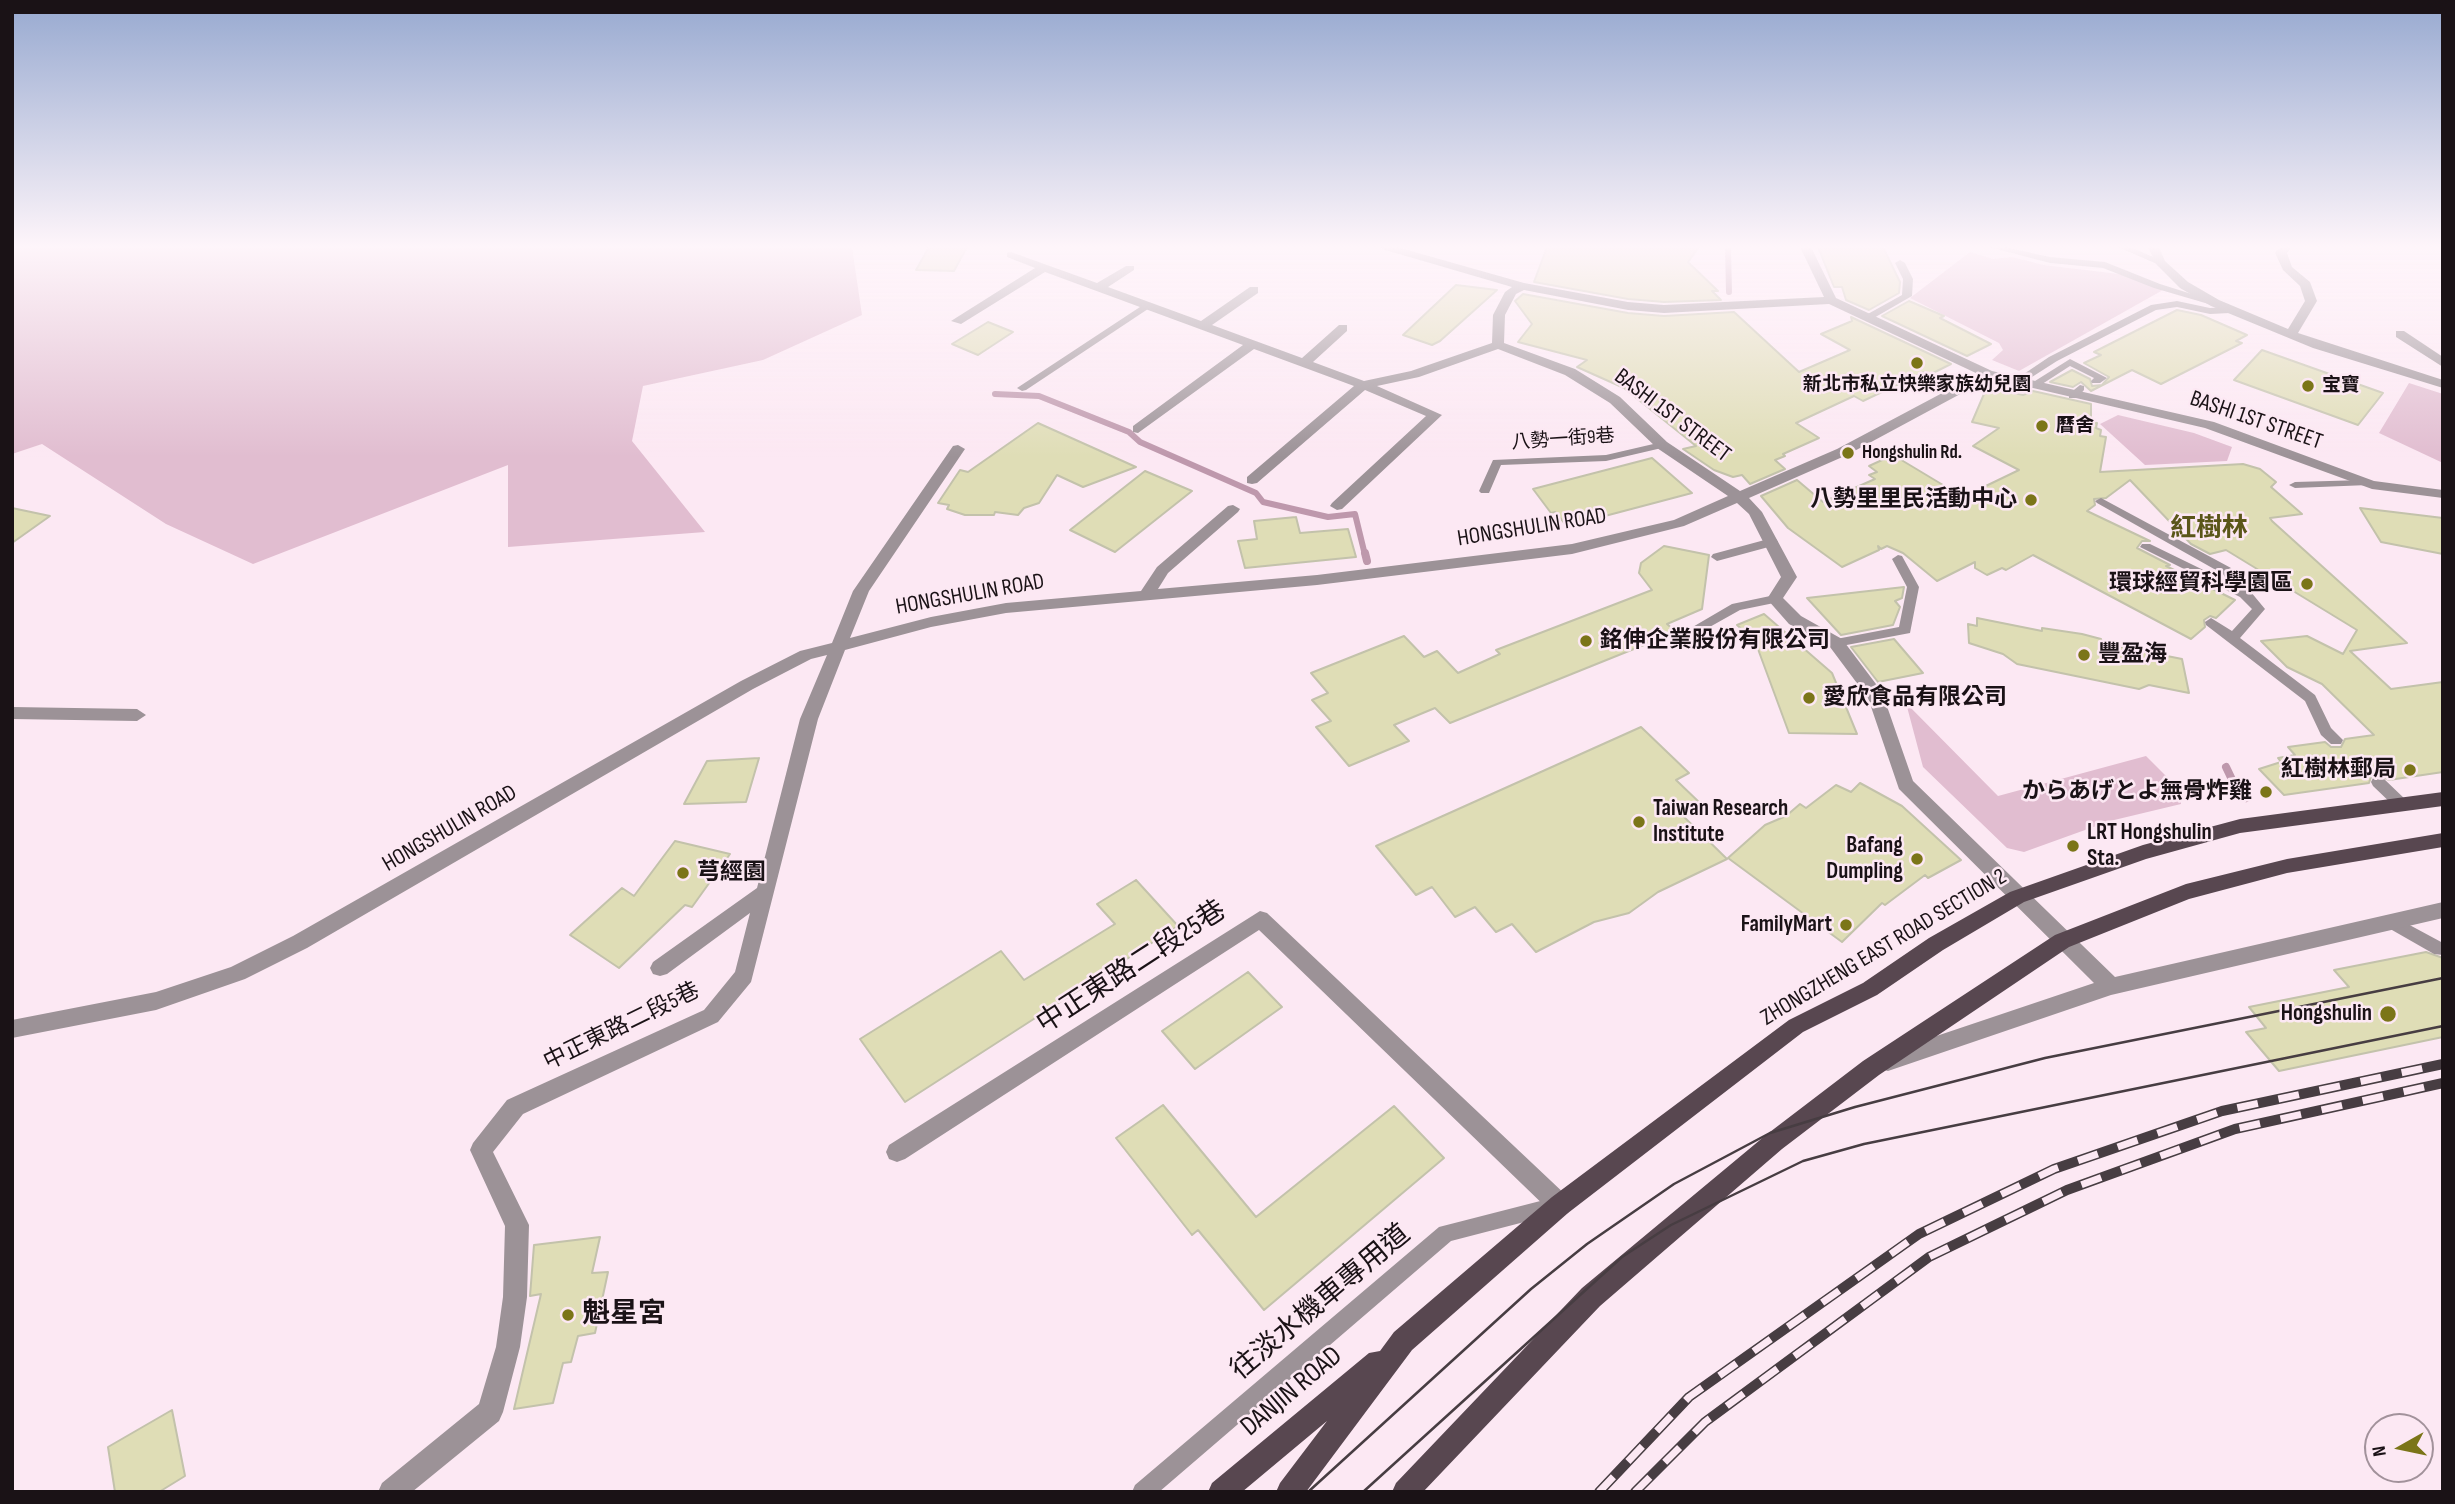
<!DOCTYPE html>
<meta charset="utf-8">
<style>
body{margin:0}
#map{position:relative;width:2455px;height:1504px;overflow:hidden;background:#fce8f3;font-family:"Sofia Sans Condensed",sans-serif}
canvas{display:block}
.frame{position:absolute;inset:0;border:14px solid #1a1216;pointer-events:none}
.north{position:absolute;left:2364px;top:1413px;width:70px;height:70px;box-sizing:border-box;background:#fce8f3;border:2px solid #a2929b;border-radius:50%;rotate:261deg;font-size:19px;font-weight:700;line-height:28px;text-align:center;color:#1a1216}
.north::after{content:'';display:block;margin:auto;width:24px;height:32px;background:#7b7518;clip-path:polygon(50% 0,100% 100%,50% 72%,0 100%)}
</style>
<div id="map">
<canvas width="2455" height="1504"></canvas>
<div class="frame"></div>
<div class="north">N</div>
</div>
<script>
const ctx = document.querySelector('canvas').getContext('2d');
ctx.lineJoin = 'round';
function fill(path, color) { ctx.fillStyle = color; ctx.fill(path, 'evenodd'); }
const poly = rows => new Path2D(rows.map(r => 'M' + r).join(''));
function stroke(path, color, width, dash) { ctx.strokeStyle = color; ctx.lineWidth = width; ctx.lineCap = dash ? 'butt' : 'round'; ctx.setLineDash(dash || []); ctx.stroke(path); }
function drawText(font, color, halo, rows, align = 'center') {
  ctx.font = font + ' "Sofia Sans Condensed","Noto Sans TC","Noto Sans JP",sans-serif'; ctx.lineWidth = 5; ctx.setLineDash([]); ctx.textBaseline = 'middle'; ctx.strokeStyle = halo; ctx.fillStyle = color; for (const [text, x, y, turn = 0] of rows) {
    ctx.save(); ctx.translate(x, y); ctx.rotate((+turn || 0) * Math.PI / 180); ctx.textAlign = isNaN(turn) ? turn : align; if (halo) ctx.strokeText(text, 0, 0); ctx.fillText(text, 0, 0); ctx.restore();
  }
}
const green = poly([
 [12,247,852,247,862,315,763,360,643,386,632,441,705,532,508,547,508,465,253,564,166,524,42,444,12,454],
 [1970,252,1993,259,2012,257,2044,265,2119,274,2163,290,2019,371,1992,360,2003,350,1999,343,1910,298],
 [2409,383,2443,394,2443,463,2379,433],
 [2118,415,2194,433,2232,447,2227,461,2145,465,2100,424],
 [1906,703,1998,796,2146,756,2180,790,2181,804,2110,821,2024,852,2007,848,1923,767]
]);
const streamFar1 = poly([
 [1728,247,1729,292],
 [995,394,1039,396,1129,432,1140,442,1256,493,1263,502,1328,517,1355,514,1365,555]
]);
const stream = poly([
 [1365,553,1367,561],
 [2226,767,2237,790,2246,798]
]);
const building = poly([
 [929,247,967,247,954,271,916,270,929,247],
 [1547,247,1699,247,1688,262,1718,291,1712,291,1721,300,1664,302,1628,299,1534,282,1547,247],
 [1818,247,1883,247,1900,282,1899,293,1869,310,1846,300,1842,287,1834,287,1818,247],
 [1456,285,1497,290,1440,341,1432,345,1403,335,1456,285],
 [1523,294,1628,313,1664,316,1734,312,1799,372,1850,350,1821,334,1852,321,1851,317,1951,364,1929,375,1924,372,1863,401,1854,396,1796,423,1819,438,1783,454,1785,456,1775,460,1785,469,1750,484,1742,475,1733,477,1714,470,1683,449,1696,446,1624,388,1577,367,1587,360,1518,342,1532,324,1515,301,1523,294],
 [1909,301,1944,316,1940,318,1991,344,1967,356,1882,316,1909,301],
 [2177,310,2201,315,2247,335,2236,341,2242,343,2161,384,2132,370,2091,391,2081,382,2073,387,2050,382,2072,370,2090,379,2092,386,2102,385,2109,377,2084,363,2101,355,2094,352,2177,310],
 [988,322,1013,332,978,355,952,344,988,322],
 [2262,350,2383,393,2358,425,2234,380,2262,350],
 [1987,387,2023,395,2033,391,2091,404,2091,422,2097,423,2096,428,2101,430,2100,436,2106,437,2100,472,2243,464,2260,469,2276,482,2271,487,2302,514,2270,518,2272,521,2407,643,2350,651,2391,689,2443,682,2443,772,2389,780,2377,774,2371,777,2369,783,2284,795,2259,769,2281,762,2278,758,2295,755,2288,747,2325,742,2331,747,2341,747,2345,739,2374,735,2322,684,2287,667,2261,641,2307,636,2343,654,2357,630,2226,550,2210,554,2191,544,2130,480,2106,498,2094,499,2095,505,2087,511,2150,541,2142,541,2137,548,2170,565,2166,566,2235,600,2216,618,2210,616,2204,620,2205,627,2191,639,2033,555,2006,570,2002,568,1987,575,1975,568,1975,562,1937,581,1903,553,1887,546,1881,549,1878,546,1879,550,1842,567,1788,528,1761,496,1797,480,1823,502,1875,479,1869,475,1877,472,1869,466,1893,455,1963,497,2019,470,1973,446,1999,428,1972,422,1987,387],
 [1038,423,1136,467,1083,487,1057,475,1039,503,1024,508,1018,515,995,512,994,515,965,515,947,509,949,505,938,503,960,470,968,472,1038,423],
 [1652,458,1692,493,1567,526,1555,512,1551,513,1533,489,1652,458],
 [1145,471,1192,491,1115,552,1070,530,1145,471],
 [12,508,50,516,12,543,12,508],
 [2360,508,2443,518,2443,554,2381,542,2360,508],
 [1296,517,1300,533,1348,529,1356,557,1245,568,1238,541,1257,539,1254,521,1296,517],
 [1664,546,1709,555,1702,609,1667,624,1676,632,1450,723,1435,708,1394,725,1409,741,1349,766,1316,727,1331,721,1312,700,1328,693,1311,673,1404,636,1424,657,1437,651,1458,673,1500,654,1496,650,1652,590,1639,573,1641,563,1664,546],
 [1904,587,1902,598,1895,601,1900,607,1893,625,1841,635,1807,598,1904,587],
 [1764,614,1832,673,1857,734,1789,733,1755,641,1737,625,1764,614],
 [1977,618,2042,631,2042,628,2082,634,2101,639,2102,643,2182,659,2189,693,2149,685,2139,689,2017,664,2003,654,1969,643,1968,624,1977,626,1977,618],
 [1894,639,1923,673,1878,682,1851,647,1894,639],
 [1641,727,1689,773,1676,780,1701,804,1681,814,1727,859,1658,892,1629,913,1594,922,1536,952,1512,924,1496,932,1475,907,1455,917,1432,887,1416,895,1376,846,1641,727],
 [759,758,746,802,684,804,707,761,759,758],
 [1860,783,1902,806,1961,860,1928,878,1925,875,1885,905,1882,903,1842,942,1728,858,1765,825,1786,816,1800,804,1806,808,1836,785,1851,792,1860,783],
 [675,841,730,854,692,907,685,905,619,968,570,935,622,888,634,896,675,841],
 [1136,880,1178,926,905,1102,860,1039,1001,951,1024,980,1115,924,1097,904,1136,880],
 [2426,952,2443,958,2443,1037,2279,1071,2246,1032,2266,1028,2249,1007,2349,987,2334,970,2426,952],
 [1248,972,1282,1007,1195,1069,1162,1031,1248,972],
 [1163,1105,1256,1217,1394,1106,1444,1158,1264,1310,1198,1230,1192,1235,1116,1138,1163,1105],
 [600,1237,592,1273,608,1272,595,1333,578,1336,571,1362,563,1363,553,1403,514,1409,541,1294,530,1296,534,1245,600,1237],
 [172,1410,185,1476,159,1492,115,1492,108,1447,172,1410]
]);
const lane = poly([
 [1989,247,2004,247,2050,257,2105,262,2160,284,2217,302,2212,305,2154,288,2103,268,2050,263,1989,247],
 [2118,247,2130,247,2165,262,2157,264,2118,247],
 [1900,260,1905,263,1913,279,1912,296,1872,319,1866,319,1866,315,1902,295,1903,279,1895,263,1900,260],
 [2177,301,2210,308,2230,307,2235,310,2230,313,2210,314,2177,307,2156,310,2057,361,2021,384,2017,385,2012,382,2049,357,2151,305,2177,301],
 [1143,305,1151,307,1026,390,1022,391,1017,388,1143,305],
 [2070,359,2107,378,2100,383,2092,383,2091,381,2094,378,2070,366,2036,388,2028,388,2027,386,2070,359],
 [2080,385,2084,386,2084,390,2077,398,2069,398,2069,394,2080,385],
 [1662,442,1666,443,1666,447,1606,461,1501,465,1489,493,1481,493,1479,491,1493,460,1606,455,1662,442],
 [2364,480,2368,481,2368,485,2295,488,2289,485,2295,482,2364,480],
 [2101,498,2231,568,2265,609,2240,638,2315,695,2331,728,2343,740,2341,744,2331,744,2321,735,2305,701,2206,625,2205,622,2211,618,2232,631,2252,609,2240,597,2140,547,2142,544,2150,544,2228,582,2223,574,2097,503,2095,501,2101,498],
 [1772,538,1776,539,1778,542,1776,545,1717,561,1711,557,1713,554,1772,538],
 [1898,555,1902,556,1919,587,1910,633,1836,647,1831,646,1830,643,1831,640,1899,627,1907,587,1892,559,1898,555],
 [1775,595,1779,596,1781,599,1779,602,1740,610,1690,638,1680,638,1679,635,1732,604,1775,595],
 [2378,777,2383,778,2406,800,2408,804,2406,808,2396,808,2373,786,2371,782,2373,778,2378,777],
 [2391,915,2443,943,2443,955,2434,954,2385,926,2383,921,2385,916,2391,915],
 [1552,1198,1559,1201,1561,1207,1559,1213,1451,1241,1159,1492,1132,1492,1135,1485,1439,1227,1552,1198]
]);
const street = poly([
 [1381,247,1397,247,1524,283,1628,302,1664,305,1824,297,1800,247,1811,247,1836,298,1992,371,2214,422,2374,481,2443,490,2443,498,2372,489,2205,428,1990,378,1847,455,1749,498,1762,512,1797,577,1783,598,1801,616,1842,639,1882,692,1913,781,2115,977,2443,902,2443,918,2111,995,1888,1071,1880,1069,1877,1062,1880,1055,2094,983,1899,789,1868,698,1830,647,1789,624,1767,599,1781,577,1749,514,1737,503,1684,526,1572,554,1317,585,1006,613,931,627,845,650,818,719,751,982,718,1022,523,1114,493,1152,529,1225,527,1297,520,1347,503,1412,499,1421,412,1492,378,1492,382,1483,479,1404,496,1347,503,1297,505,1226,470,1150,473,1143,507,1100,704,1010,735,972,750,913,667,974,660,976,653,974,650,968,653,962,757,888,800,719,827,655,811,659,753,689,307,948,245,979,156,1010,12,1038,12,1020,156,992,231,967,293,936,741,681,800,651,832,643,853,591,953,446,958,445,965,449,869,591,850,638,931,617,1006,603,1141,591,1157,567,1228,506,1233,505,1240,509,1238,512,1168,573,1158,589,1317,575,1572,544,1674,520,1728,496,1657,448,1610,403,1565,375,1498,349,1419,377,1377,386,1442,415,1342,509,1337,510,1330,506,1332,503,1426,416,1365,390,1257,483,1252,484,1247,483,1247,477,1354,386,1254,349,1138,433,1133,432,1133,426,1243,345,1045,272,961,324,951,321,1035,268,1007,257,1007,253,1011,252,1097,283,1126,266,1134,266,1134,270,1108,287,1201,321,1250,287,1258,287,1258,293,1212,325,1302,358,1339,325,1347,325,1347,331,1313,362,1364,381,1411,371,1492,343,1493,315,1505,292,1512,287,1382,249,1381,247],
 [1524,290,1628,310,1664,313,1829,304,1978,374,1837,449,1740,491,1667,442,1620,397,1575,369,1504,343,1505,315,1516,294,1524,290],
 [2148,247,2159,247,2165,261,2188,282,2219,300,2288,329,2305,301,2300,286,2283,270,2275,253,2280,247,2291,247,2287,253,2292,267,2310,282,2317,301,2298,333,2443,380,2443,388,2313,348,2211,306,2180,288,2156,264,2148,247],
 [2396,331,2404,331,2443,357,2443,367,2396,337,2396,331],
 [12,707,137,709,146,715,137,721,12,719,12,707],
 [1260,911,1267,913,1568,1197,1572,1205,1568,1213,1560,1216,1552,1213,1259,930,905,1159,897,1162,889,1159,886,1152,889,1145,1260,911]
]);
const primary = poly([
 [2443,792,2443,806,2240,833,2146,859,2024,902,1943,950,1877,995,1803,1032,1568,1213,1412,1350,1306,1492,1276,1492,1280,1483,1327,1421,1242,1492,1208,1492,1212,1483,1369,1353,1380,1351,1394,1332,1552,1197,1789,1020,1863,983,1929,938,2010,892,2143,845,2240,819,2443,792],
 [2443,833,2443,847,2287,873,2189,899,2069,947,1879,1075,1782,1149,1600,1306,1423,1492,1392,1492,1396,1483,1582,1288,1766,1135,1863,1061,2055,935,2186,884,2287,859,2443,833]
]);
const tram = poly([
 [1308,1492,1531,1289,1587,1244,1674,1184,1770,1133,1855,1107,2045,1058,2443,978],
 [1363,1492,1622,1257,1671,1225,1803,1161,1864,1144,2443,1026]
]);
const rail = poly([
 [1599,1492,1689,1397,1919,1234,2054,1169,2222,1111,2443,1064],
 [1635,1492,1705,1422,1929,1257,2067,1190,2235,1129,2443,1083]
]);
const markers = [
 [1917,363,7,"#7b7518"],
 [2308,386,7,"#7b7518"],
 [2042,426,7,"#7b7518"],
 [1848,453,7,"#7b7518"],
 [2031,500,7,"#7b7518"],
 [2307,584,7,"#7b7518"],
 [1586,641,7,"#7b7518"],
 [2084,655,7,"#7b7518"],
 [1809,698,7,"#7b7518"],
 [2410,770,7,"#7b7518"],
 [2266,792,7,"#7b7518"],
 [1639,822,7,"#7b7518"],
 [2073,846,7,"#7b7518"],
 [1917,859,7,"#7b7518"],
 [683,873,7,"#7b7518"],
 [1846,925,7,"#7b7518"],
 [2388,1014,9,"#7b7518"],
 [568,1315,7,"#7b7518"]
];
const farPoinames = [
 ["新北市私立快樂家族幼兒園",1917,385,"center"],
 ["宝寶",2322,386],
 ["曆舍",2056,426],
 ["Hongshulin Rd.",1862,453]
];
const farStreetnames = [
 ["八勢一街9巷",1563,440,-4]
];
const streetNames = [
 ["BASHI 1ST STREET",1672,416,37],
 ["BASHI 1ST STREET",2256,421,19],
 ["HONGSHULIN ROAD",1532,528,-9],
 ["HONGSHULIN ROAD",970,595,-10],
 ["HONGSHULIN ROAD",450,829,-30],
 ["ZHONGZHENG EAST ROAD SECTION 2",1884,948,-31],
 ["中正東路二段5巷",622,1027,-26]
];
const poiNames = [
 ["八勢里里民活動中心",2017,500],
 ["環球經貿科學園區",2293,584],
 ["銘伸企業股份有限公司",1600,641,"left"],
 ["豐盈海",2098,655,"left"],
 ["愛欣食品有限公司",1823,698,"left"],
 ["紅樹林郵局",2396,770],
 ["からあげとよ無骨炸雞",2252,792],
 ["Taiwan Research",1653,809,"left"],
 ["Institute",1653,835,"left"],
 ["LRT Hongshulin",2087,833,"left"],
 ["Sta.",2087,859,"left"],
 ["Bafang",1903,846],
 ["Dumpling",1903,872],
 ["芎經園",697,873,"left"],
 ["FamilyMart",1832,925],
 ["Hongshulin",2372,1014]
];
const quarterNames = [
 ["紅樹林",2209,529]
];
const nearStreetnames = [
 ["中正東路二段25巷",1132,968,-33],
 ["往淡水機車專用道",1321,1303,-40],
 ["DANJIN ROAD",1292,1392,-40]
];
const nearPoinames = [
 ["魁星宮",582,1315]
];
fill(green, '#e1bdd0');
stroke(streamFar1, '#be98ac', 6);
stroke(stream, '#be98ac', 8);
fill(building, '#dfddb6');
stroke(building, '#c3c2ab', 2);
fill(lane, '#9c9297');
fill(street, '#9c9297');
fill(primary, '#584750');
stroke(tram, '#473d42', 2.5);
stroke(rail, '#473d42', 10);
stroke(rail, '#fce8f3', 7, [21]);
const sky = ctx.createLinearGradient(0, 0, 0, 457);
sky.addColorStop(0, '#97a9d0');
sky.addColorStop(0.54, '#fef5fa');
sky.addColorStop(1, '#fef5fa00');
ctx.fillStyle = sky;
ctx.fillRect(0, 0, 2455, 457);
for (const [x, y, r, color] of markers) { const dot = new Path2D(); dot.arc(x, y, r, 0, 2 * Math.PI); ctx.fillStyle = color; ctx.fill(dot); stroke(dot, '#fce8f3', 2.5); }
drawText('bold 19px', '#1a1216', '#fce8f3', farPoinames, 'left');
drawText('19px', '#1a1216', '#fce8f3', farStreetnames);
drawText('23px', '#1a1216', '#fce8f3', streetNames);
drawText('bold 23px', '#1a1216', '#fce8f3', poiNames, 'right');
drawText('bold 26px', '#5a5619', '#fce8f3', quarterNames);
drawText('28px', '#1a1216', '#fce8f3', nearStreetnames);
drawText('bold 28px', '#1a1216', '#fce8f3', nearPoinames, 'left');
</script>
